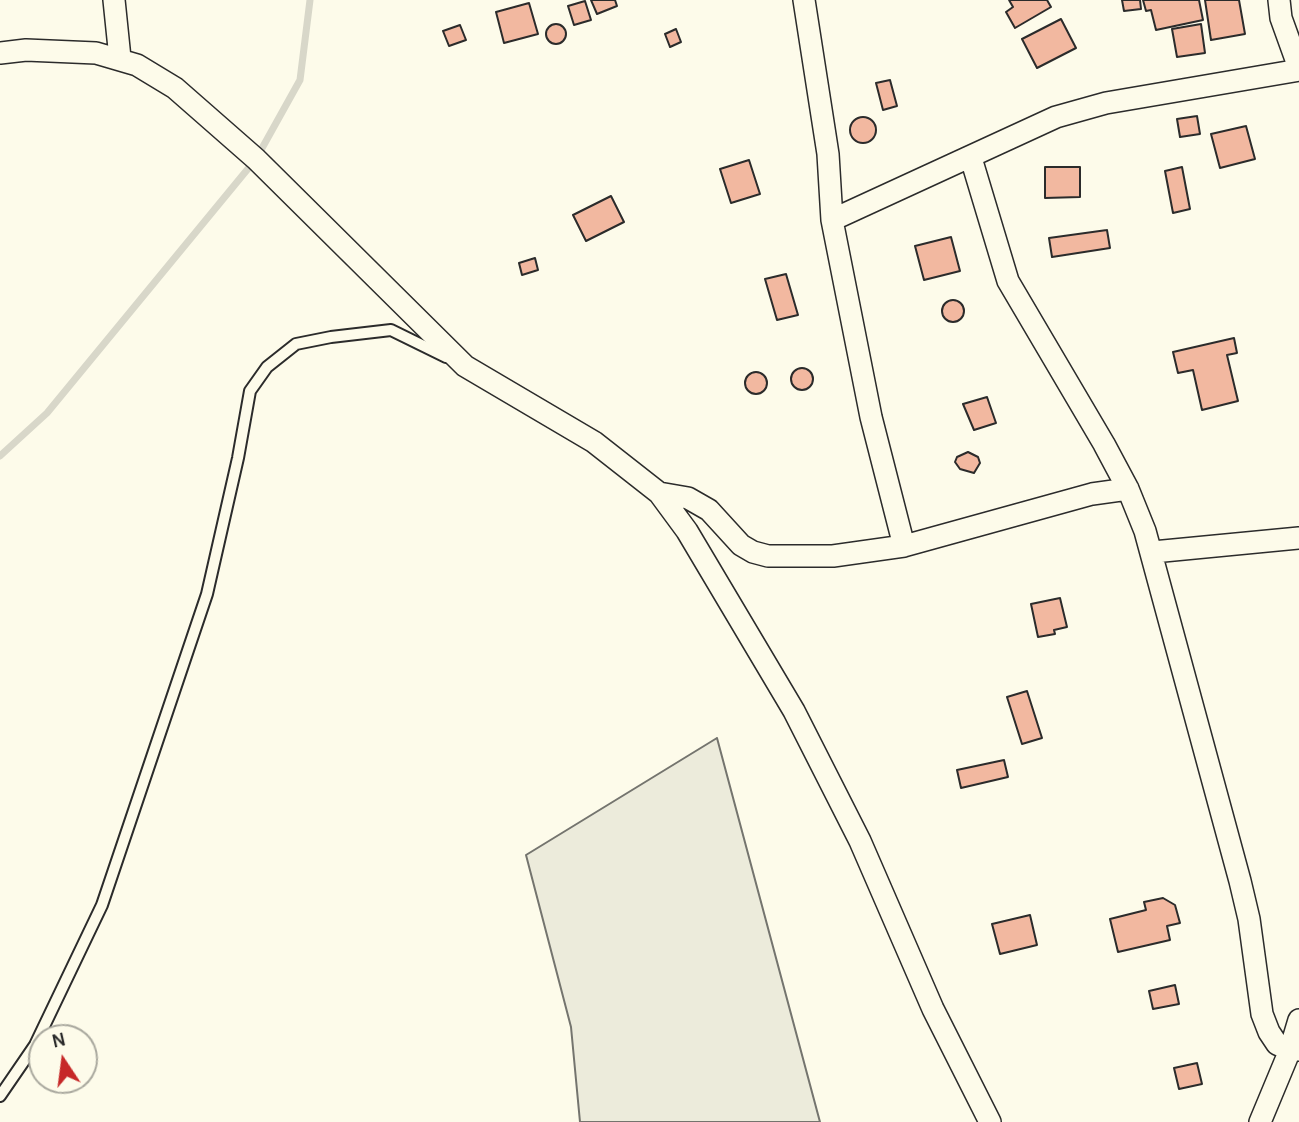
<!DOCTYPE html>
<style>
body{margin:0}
#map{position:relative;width:1299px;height:1122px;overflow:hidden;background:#fdfbea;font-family:Karla,sans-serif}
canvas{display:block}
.north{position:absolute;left:28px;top:1024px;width:70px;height:70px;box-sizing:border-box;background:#fdfbea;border:2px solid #a9a89e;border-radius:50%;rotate:347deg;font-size:19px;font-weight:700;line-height:28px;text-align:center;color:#2b2b2b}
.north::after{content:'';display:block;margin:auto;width:24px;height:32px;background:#c62828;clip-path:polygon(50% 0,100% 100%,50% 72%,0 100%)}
</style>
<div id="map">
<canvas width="1299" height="1122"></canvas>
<div class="north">N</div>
</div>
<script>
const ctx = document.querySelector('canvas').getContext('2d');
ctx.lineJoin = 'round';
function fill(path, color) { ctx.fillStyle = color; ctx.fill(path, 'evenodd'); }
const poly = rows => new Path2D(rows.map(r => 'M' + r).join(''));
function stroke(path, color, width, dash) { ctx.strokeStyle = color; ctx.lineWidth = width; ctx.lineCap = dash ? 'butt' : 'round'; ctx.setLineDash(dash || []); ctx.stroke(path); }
const green = poly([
 [717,738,820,1122,580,1122,571,1027,526,855,717,738]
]);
const stream = poly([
 [0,456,47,413,256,159,300,80,310,0]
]);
const building = poly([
 [591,0,615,0,617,6,597,14,591,0],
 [1009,0,1047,0,1051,7,1015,28,1006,12,1013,7,1009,0],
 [1122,0,1140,0,1141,9,1124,11,1122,0],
 [1143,0,1199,0,1203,20,1156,30,1151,10,1146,11,1143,0],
 [1205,0,1239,0,1245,34,1211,40,1205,0],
 [585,1,591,20,574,25,568,6,585,1],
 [529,3,538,34,504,43,496,12,529,3],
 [1061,19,1076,48,1037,68,1022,39,1061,19],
 '546 34a10 10 0 1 1 20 0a10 10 0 1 1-20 0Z',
 [1201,24,1205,53,1177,57,1172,29,1201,24],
 [460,25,466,40,449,46,443,31,460,25],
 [676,29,681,42,670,47,665,34,676,29],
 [890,80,897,106,883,110,876,83,890,80],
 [1197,116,1200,134,1180,137,1177,119,1197,116],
 '850 130a13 13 0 1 1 26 0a13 13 0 1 1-26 0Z',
 [1246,126,1255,159,1220,168,1211,134,1246,126],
 [749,160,760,194,731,203,720,169,749,160],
 [1045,167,1080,167,1080,197,1045,198,1045,167],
 [1182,167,1190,209,1173,213,1165,171,1182,167],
 [611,196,624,222,586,241,573,215,611,196],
 [1107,230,1110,248,1052,257,1049,238,1107,230],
 [951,237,960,271,924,280,915,246,951,237],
 [535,258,538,270,522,275,519,263,535,258],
 [786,274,798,315,777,320,765,279,786,274],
 '942 311a11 11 0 1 1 22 0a11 11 0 1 1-22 0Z',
 [1234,338,1237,353,1227,355,1238,401,1202,410,1193,370,1178,373,1173,352,1234,338],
 '791 379a11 11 0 1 1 22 0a11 11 0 1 1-22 0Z',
 '745 383a11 11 0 1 1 22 0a11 11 0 1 1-22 0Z',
 [987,397,996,423,974,430,963,404,987,397],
 [968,452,978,457,980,463,974,473,960,469,955,462,957,457,968,452],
 [1060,598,1067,627,1054,630,1055,634,1038,637,1031,604,1060,598],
 [1027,691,1042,738,1022,744,1007,697,1027,691],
 [1004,760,1008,777,961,788,957,770,1004,760],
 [1163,898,1175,905,1180,923,1167,926,1170,940,1118,952,1110,919,1146,910,1144,902,1163,898],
 [1030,915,1037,945,1000,954,992,924,1030,915],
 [1175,985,1179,1004,1153,1009,1149,991,1175,985],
 [1197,1063,1202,1084,1179,1089,1174,1068,1197,1063]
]);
const service = poly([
 [0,1096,35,1045,102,905,207,594,238,458,250,391,267,367,296,344,331,337,391,330,446,357]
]);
const minor = poly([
 [114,0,120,58],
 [804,0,828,154,832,220,871,417,904,546],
 [1279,0,1281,18,1299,68],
 [0,53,26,50,96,53,137,65,175,88,256,159,465,366,594,442,659,493,687,531,794,711,860,841,933,1009,990,1122],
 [971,158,1008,281,1104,444,1128,489,1145,531,1240,881,1249,919,1262,1014,1269,1032,1277,1044,1290,1050,1299,1050],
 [832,220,1056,117,1106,103,1299,70],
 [659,493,688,498,709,510,741,545,753,552,768,556,833,556,904,546,1092,494,1128,489],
 [1153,552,1299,538],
 [1260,1122,1290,1050,1299,1020]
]);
fill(green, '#ecebdb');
stroke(green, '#74746e', 2);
stroke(stream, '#d8d7c9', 7);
fill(building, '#f2b8a0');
stroke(building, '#2b2b2b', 2);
stroke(service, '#2b2b2b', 14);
stroke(minor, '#2b2b2b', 24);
stroke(service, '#fdfbea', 10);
stroke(minor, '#fdfbea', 21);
</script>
